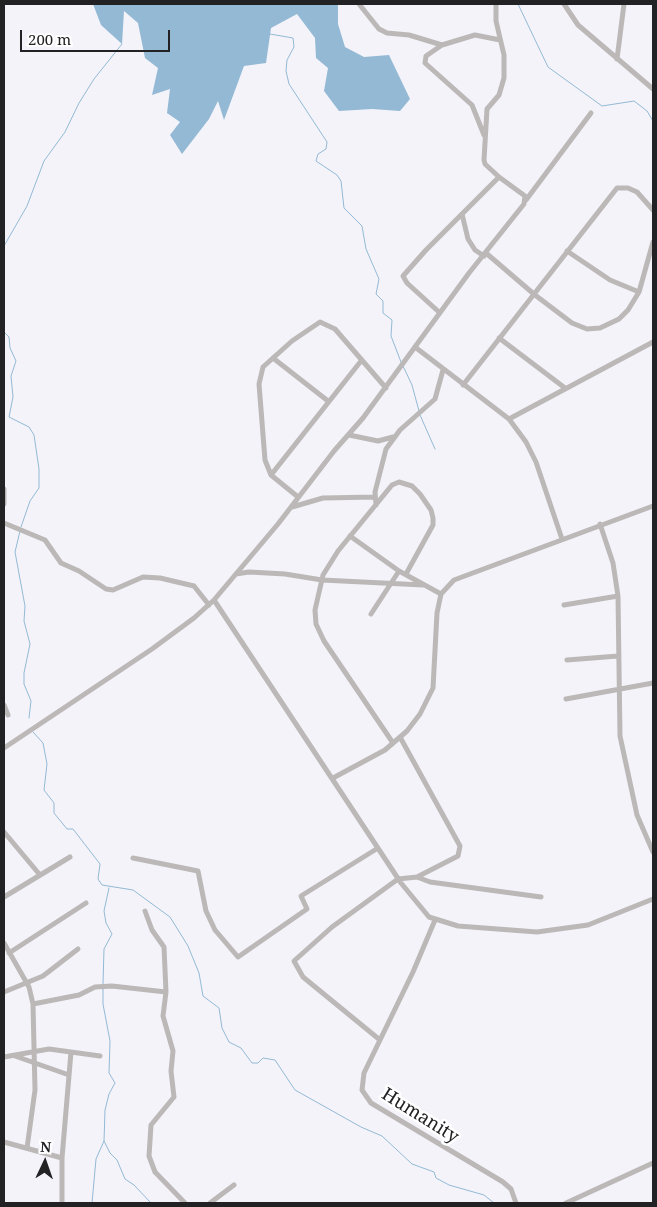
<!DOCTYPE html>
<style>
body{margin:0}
#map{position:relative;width:657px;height:1207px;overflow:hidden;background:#f3f3f9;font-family:"Noto Serif",serif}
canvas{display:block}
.frame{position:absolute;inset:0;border:5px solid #222224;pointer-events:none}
.north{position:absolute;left:20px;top:1137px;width:50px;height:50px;-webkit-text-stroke:4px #fff;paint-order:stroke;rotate:3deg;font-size:14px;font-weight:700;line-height:20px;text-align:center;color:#222224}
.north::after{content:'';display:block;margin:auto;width:18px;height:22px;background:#222224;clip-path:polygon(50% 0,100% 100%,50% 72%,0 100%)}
.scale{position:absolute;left:20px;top:30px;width:150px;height:22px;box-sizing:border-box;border:2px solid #222224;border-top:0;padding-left:6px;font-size:15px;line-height:18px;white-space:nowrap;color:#222224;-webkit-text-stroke:4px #fff;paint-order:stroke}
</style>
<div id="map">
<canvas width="657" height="1207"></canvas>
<div class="frame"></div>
<div class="north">N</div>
<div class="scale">200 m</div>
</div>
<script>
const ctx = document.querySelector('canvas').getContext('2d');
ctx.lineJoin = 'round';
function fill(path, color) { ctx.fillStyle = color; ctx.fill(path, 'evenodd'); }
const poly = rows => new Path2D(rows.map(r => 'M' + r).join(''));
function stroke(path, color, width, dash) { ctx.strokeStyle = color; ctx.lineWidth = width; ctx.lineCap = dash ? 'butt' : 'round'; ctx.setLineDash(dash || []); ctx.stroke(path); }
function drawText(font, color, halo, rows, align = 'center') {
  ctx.font = font + ' "Noto Serif",serif'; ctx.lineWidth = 5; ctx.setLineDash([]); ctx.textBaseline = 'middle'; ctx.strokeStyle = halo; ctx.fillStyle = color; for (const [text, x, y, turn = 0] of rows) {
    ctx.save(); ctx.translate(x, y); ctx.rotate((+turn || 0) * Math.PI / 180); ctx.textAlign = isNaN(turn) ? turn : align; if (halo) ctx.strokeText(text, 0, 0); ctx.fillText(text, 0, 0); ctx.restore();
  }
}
const water = poly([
 [93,4,338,4,338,24,345,47,364,57,389,55,410,99,400,111,372,109,339,111,324,91,328,68,316,58,315,38,297,14,271,28,266,63,244,66,224,120,218,101,209,119,182,154,170,135,180,122,167,113,170,89,152,95,158,68,145,58,138,23,124,11,122,44,101,25]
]);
const stream = poly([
 [518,4,548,67,602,106,634,101,647,111,653,121],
 [270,34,293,38,294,47,287,60,286,71,289,84,327,142,326,149,318,154,316,161,337,175,341,181,344,208,362,226,366,249,379,279,376,294,383,301,383,313,392,320,391,336,401,362],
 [4,246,27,206,44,161,65,132,79,103,94,79,122,44],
 [4,332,9,337,10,348,16,361,11,376,13,397,9,417,29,427,34,435,39,469,39,488,30,501,21,527],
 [403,366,412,385,419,411],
 [420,415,435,449],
 [20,531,15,552,25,606,24,621,30,644,24,673,24,684,31,701,29,718],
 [33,732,43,743,47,764,44,790,54,803,54,813,67,829,73,829,100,864,98,879,102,885,133,890,170,917,188,946,199,973,203,996,219,1008,222,1028,229,1042,241,1048,252,1063,258,1063,263,1058,275,1060,295,1090,361,1127,382,1136,412,1164,434,1172,436,1178,449,1185,484,1195,494,1203],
 [103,984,104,949,112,934,106,923,104,911,109,888],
 [103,988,103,1004,110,1041,109,1073,115,1083,109,1094,105,1110,104,1141,110,1153,117,1160,125,1179,134,1185,151,1203],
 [92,1203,96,1159,104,1141]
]);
const minor = poly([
 [359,4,379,29,387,33,409,35,442,45,475,35,500,40],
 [564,4,578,25,653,89],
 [442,45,426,56,425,63,472,105,484,135],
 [617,59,624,4],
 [526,200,591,113],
 [462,214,468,239,475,250,484,256],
 [567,251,610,280,639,292],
 [486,253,535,295,572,323,587,329,600,328,619,319,628,310,639,292,653,242],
 [440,313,407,283,403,276,426,250,499,177],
 [499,338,565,388],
 [415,347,509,419,526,442,536,462,562,539],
 [273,358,328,401],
 [463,385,617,188,628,188,637,192,653,210],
 [509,419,653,342],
 [349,435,378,441,393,437],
 [271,475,361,361],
 [4,489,4,504],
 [298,497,271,475,265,460,259,384,263,367,292,341,320,322,335,329,386,388],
 [376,505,375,492,386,449,400,430,435,399,443,370],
 [292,507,323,498,375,497],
 [4,523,45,540,61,563,79,571,106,589,113,590,143,577,160,578,194,586,209,605],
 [600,524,613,563,618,596,620,736,637,815,653,852],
 [350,536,399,571,441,594],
 [236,574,249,572,285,574,322,580,423,585],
 [214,600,401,883,429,917,458,926,537,932,588,925,653,899],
 [564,605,618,596],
 [371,614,399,571],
 [567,660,618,656],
 [566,699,653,683],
 [4,705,8,715],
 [393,743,324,641,316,624,315,610,323,575,338,551,392,485,399,482,412,486,420,494,431,510,433,518,433,525,406,574],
 [4,748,152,649,194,618,214,600,278,524,334,451,363,418,469,273,524,204,525,196,499,177,485,164,484,160,487,109,499,95,504,78,504,55,496,21,496,4],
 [333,778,385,750,407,731,420,714,433,688,437,613,441,594,454,580,653,506],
 [4,832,40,875],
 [133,858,198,871,206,911,215,930,238,957,307,909,301,896,378,848],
 [417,877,430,882,541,897],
 [4,897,70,857],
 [145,911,152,930,164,947,166,992,163,1016,173,1051,171,1071,174,1097,151,1125,149,1156,155,1172,185,1203],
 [435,920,413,972,364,1073,362,1090,371,1103,503,1182,511,1189,516,1203],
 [4,943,29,987,33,1004,35,1090,27,1148],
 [9,953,86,903],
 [4,992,43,976,78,949],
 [33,1004,79,995,95,987,112,986,166,992],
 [380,1040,303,977,294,961,332,927,398,879,417,877,458,856,460,846,400,737],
 [15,1056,69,1075],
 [4,1057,49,1049,100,1056],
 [4,1142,62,1158,62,1203],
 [62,1158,71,1052],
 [210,1203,234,1185],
 [566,1203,653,1163]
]);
const streetNames = [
 ["Humanity",420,1116,32]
];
fill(water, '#93b9d5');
stroke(stream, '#93b9d5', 1);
stroke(minor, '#bbb8b7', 5);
drawText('18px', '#222224', '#fff', streetNames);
</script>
